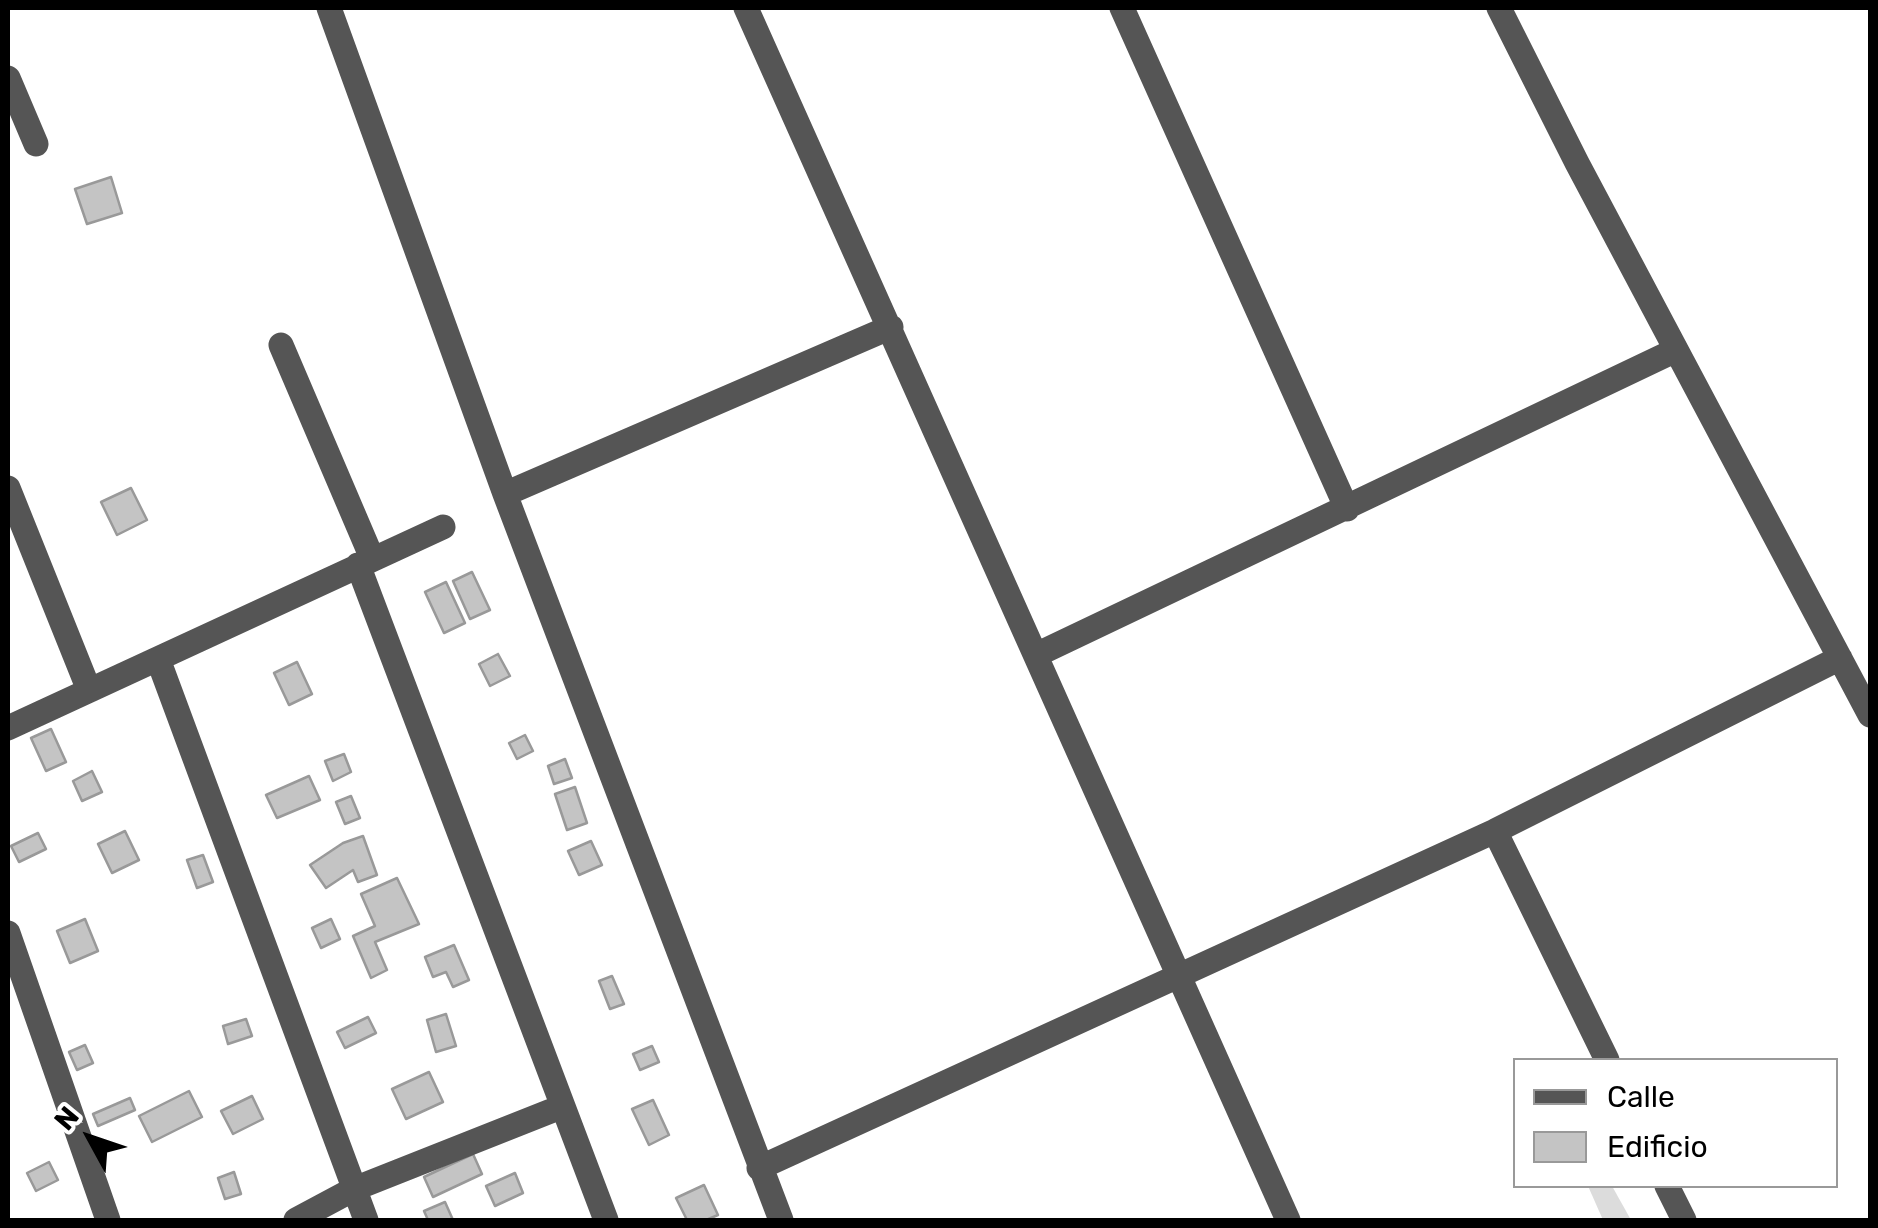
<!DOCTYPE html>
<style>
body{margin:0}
#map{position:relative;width:1878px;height:1228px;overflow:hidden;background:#fff;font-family:Rubik,sans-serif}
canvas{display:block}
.frame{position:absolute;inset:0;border:10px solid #000;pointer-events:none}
.legend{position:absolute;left:1513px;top:1058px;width:325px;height:130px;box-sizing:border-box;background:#fff;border:2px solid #999;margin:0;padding:12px 18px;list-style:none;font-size:30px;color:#000}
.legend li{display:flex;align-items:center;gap:20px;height:50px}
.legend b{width:50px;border:2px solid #999}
.north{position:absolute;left:40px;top:1088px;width:100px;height:100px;-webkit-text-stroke:8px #fff;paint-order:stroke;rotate:310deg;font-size:28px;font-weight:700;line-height:40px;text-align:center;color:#000}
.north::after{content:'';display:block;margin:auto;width:35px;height:45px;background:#000;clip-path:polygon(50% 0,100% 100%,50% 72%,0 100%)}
</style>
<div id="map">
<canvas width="1878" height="1228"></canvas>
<div class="frame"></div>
<ul class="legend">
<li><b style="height:12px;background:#555"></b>Calle</li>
<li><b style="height:28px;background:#c4c4c4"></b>Edificio</li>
</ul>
<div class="north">N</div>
</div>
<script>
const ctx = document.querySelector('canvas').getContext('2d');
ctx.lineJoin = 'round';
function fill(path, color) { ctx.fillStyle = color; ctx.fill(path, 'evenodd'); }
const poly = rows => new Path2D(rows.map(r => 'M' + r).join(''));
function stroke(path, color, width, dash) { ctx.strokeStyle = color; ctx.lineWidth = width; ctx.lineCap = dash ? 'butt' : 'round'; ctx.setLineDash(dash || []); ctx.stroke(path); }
const green = poly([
 [1588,1186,1612,1186,1631,1220,1603,1220]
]);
const building = poly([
 [111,177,122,213,87,224,75,189,111,177],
 [131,488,147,520,117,535,101,502,131,488],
 [472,572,490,610,470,619,453,581,472,572],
 [446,582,465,623,444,633,425,592,446,582],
 [498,654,510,676,490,686,479,664,498,654],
 [297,662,312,694,289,705,274,673,297,662],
 [51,729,66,762,46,771,31,738,51,729],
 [525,735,533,751,517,759,509,743,525,735],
 [344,754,351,772,333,781,325,761,344,754],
 [565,759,572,778,554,784,548,766,565,759],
 [92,771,102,792,82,801,73,781,92,771],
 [309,776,320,800,277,818,266,795,309,776],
 [575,787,587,823,567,830,555,794,575,787],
 [351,796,360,818,345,824,336,802,351,796],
 [125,831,139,860,112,873,98,844,125,831],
 [38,833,46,849,19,862,11,846,38,833],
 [363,836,377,875,358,882,353,870,326,888,310,865,343,843,363,836],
 [591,841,602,865,579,875,568,851,591,841],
 [203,855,213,882,197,888,187,860,203,855],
 [397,878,419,924,375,942,387,970,371,978,353,936,375,926,361,894,397,878],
 [85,919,98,951,70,963,57,931,85,919],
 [331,919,340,939,321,948,312,928,331,919],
 [454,945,469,980,453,987,446,972,433,977,425,957,454,945],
 [612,976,624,1004,610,1009,599,981,612,976],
 [446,1014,456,1046,436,1052,427,1020,446,1014],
 [368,1017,376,1033,345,1048,337,1032,368,1017],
 [246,1019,252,1036,228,1044,223,1026,246,1019],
 [85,1045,93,1063,77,1070,69,1052,85,1045],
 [652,1046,659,1062,640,1070,633,1054,652,1046],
 [429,1072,443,1102,406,1119,392,1089,429,1072],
 [189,1091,202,1117,152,1142,139,1116,189,1091],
 [252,1096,263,1119,233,1134,221,1111,252,1096],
 [130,1098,135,1110,98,1126,93,1114,130,1098],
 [653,1100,669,1135,649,1145,632,1109,653,1100],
 [473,1154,482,1174,433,1197,424,1177,473,1154],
 [49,1162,58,1180,36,1191,27,1173,49,1162],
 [234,1172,241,1194,225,1199,218,1178,234,1172],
 [515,1173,523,1193,495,1206,486,1186,515,1173],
 [704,1185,718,1215,706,1220,687,1220,676,1198,704,1185],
 [445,1202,453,1220,428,1220,424,1211,445,1202]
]);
const minor = poly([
 [329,8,505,494,781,1220],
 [746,8,1288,1220],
 [1122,8,1347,509],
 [1499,8,1577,163,1870,715],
 [8,78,36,144],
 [281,345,372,558],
 [8,488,89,690],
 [505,494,891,327],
 [358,565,606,1220],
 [1036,655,1676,350],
 [158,659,366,1220],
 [8,728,443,527],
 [1495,831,1607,1060],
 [8,933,108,1220],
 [759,1168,1495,831,1840,658],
 [1667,1186,1684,1220],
 [296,1220,354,1189,561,1107]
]);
fill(green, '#dcdcdc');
fill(building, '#c4c4c4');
stroke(building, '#999', 2.5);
stroke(minor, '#555', 25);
</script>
